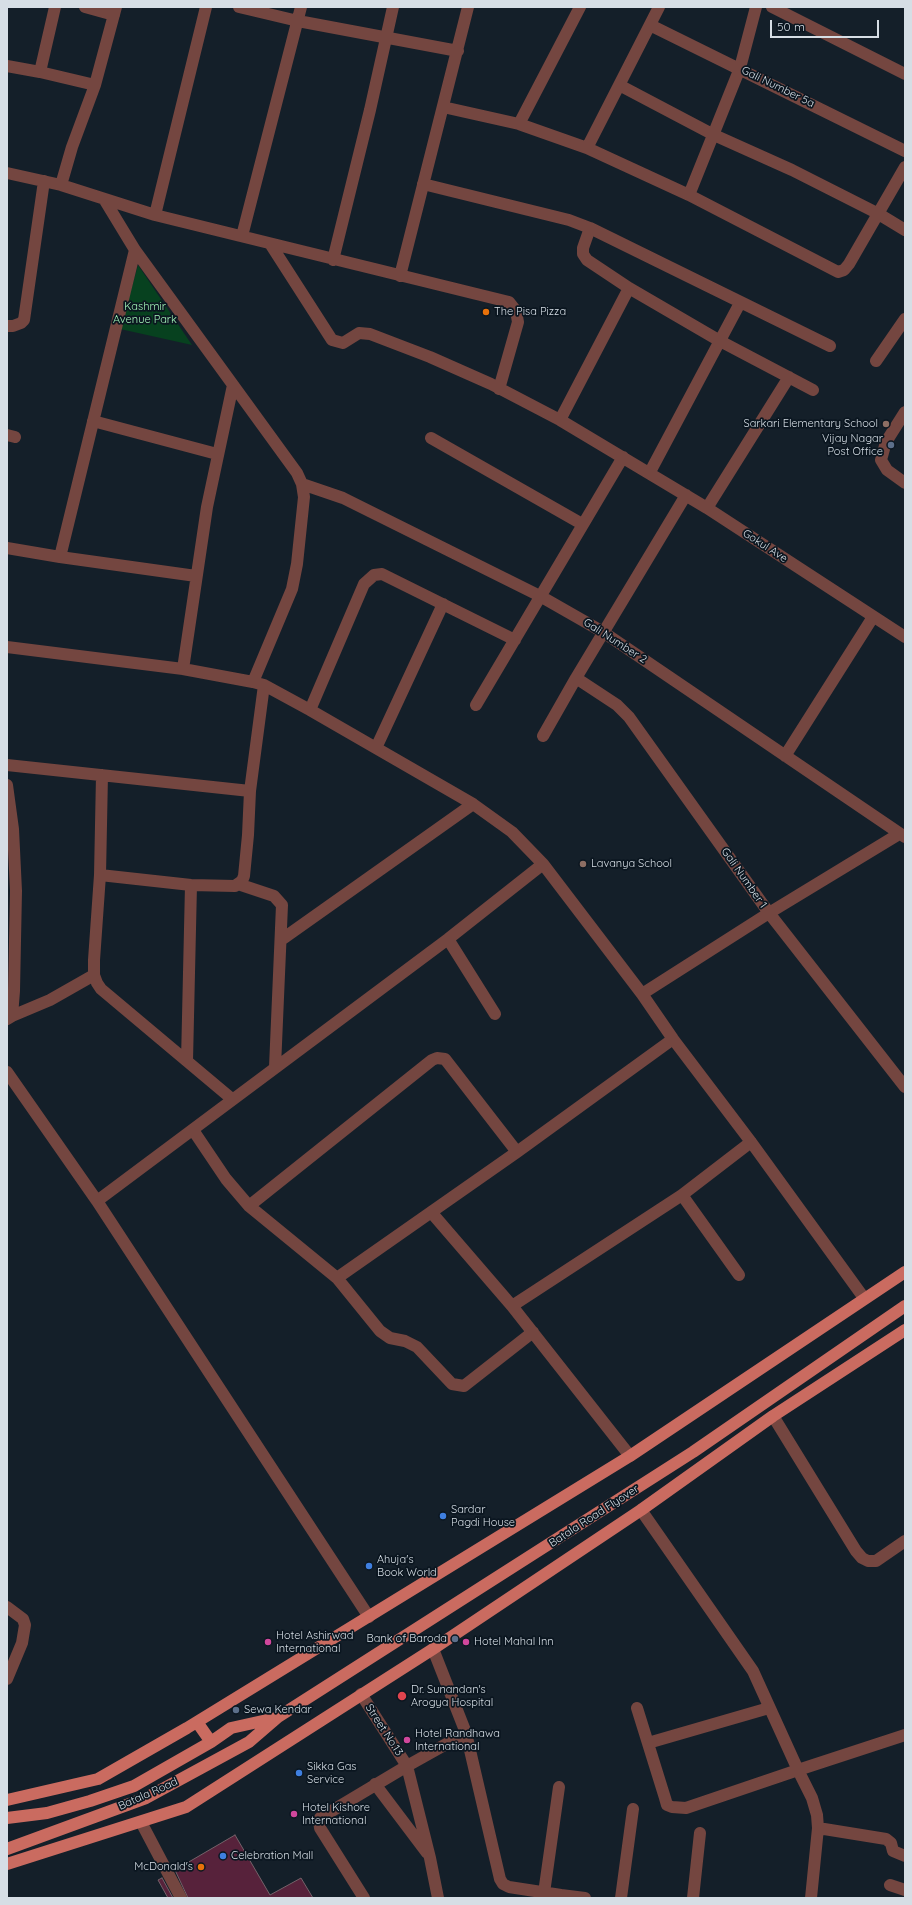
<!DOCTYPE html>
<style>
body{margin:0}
#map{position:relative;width:912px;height:1905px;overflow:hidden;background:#141f29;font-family:Quicksand,sans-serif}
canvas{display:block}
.frame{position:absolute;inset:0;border:8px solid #d6dee5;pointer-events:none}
.scale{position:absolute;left:770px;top:20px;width:109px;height:18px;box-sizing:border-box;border:2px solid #d6dee5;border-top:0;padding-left:5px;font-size:12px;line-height:14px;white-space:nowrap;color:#d6dee5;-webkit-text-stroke:3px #0b1620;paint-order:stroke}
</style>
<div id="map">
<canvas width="912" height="1905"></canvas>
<div class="frame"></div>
<div class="scale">50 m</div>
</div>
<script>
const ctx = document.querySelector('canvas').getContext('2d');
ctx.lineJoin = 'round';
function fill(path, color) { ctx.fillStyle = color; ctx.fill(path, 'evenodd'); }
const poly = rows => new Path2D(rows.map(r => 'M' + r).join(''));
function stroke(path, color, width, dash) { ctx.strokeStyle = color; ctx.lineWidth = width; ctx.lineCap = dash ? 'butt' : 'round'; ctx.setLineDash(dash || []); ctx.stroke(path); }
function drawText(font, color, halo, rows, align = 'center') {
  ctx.font = font + ' Quicksand,sans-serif'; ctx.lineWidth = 3.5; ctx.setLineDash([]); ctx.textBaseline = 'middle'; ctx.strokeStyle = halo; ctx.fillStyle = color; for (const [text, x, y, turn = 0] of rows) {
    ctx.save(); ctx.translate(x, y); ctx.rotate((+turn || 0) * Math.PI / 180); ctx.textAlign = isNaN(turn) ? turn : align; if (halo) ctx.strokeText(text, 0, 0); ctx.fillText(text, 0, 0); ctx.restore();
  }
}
const green = poly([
 [138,265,192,345,120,329]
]);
const building = poly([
 [235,1835,270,1895,301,1878,313,1898,188,1898,175,1870,235,1835],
 [162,1878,173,1898,168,1898,158,1880,162,1878]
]);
const street = poly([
 [85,7,114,15],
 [239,7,298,21,458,51],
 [772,7,905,74],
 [650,25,905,151],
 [7,66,40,72,95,85],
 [40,72,55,7],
 [621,86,714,135,792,170,877,213,905,230],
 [443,107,519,124,587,148,689,195,838,272,844,270,849,264,905,167],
 [519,124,580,7],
 [587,148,659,7],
 [7,173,61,185,155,215,509,302,516,311,518,322,499,389],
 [423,184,569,220,590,228,830,346],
 [61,185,72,147,95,85,116,7],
 [689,195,740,68,756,7],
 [104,199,135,250,297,473,302,484,304,497,297,564,292,589,253,682],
 [155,215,206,7],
 [590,228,583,248,583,254,587,260,629,288,720,341,813,390],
 [242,236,301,7],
 [271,245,332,340,343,343,359,333,370,334,430,357,491,384,560,420,707,508,905,637],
 [333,260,370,110,393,7],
 [400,276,468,7],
 [7,326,13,326,21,323,24,320,44,181],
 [876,361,905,319],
 [905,412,886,442,881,460,887,470,905,483],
 [560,420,629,288],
 [93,421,217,454],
 [7,435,15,437],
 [431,438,582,524],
 [650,472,740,303],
 [302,484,343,498,540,596,603,632,905,837],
 [707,508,789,377],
 [7,548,60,557,196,576],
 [60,557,135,250],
 [7,647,183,669,253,682,264,685,310,710,473,804,512,832,543,864,642,994,673,1039,751,1142,864,1298],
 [183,669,207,507,233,385],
 [576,678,617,705,629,717,769,913,905,1087],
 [476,705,623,457],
 [310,710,364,584,374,575,382,574,515,640],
 [543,736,576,678,686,495],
 [376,748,443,604],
 [785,756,873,617],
 [7,765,250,791],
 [102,775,100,875,94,960,94,975,97,983,101,989,232,1099],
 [7,785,13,829,16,891,14,991,12,1016,7,1019],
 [100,875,191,885,235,886,242,881,244,876,248,835,250,791,264,685],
 [238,884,274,896,282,905,275,1067],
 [448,939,495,1014],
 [281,940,473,804],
 [642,994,769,913,899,834],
 [12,1016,50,1000,94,975],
 [187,1061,191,885],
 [7,1072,97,1201,369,1617],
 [193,1130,226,1179,249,1206,337,1278,380,1331,390,1338,405,1341,417,1347,452,1384,464,1386,533,1332],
 [682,1195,739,1275],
 [97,1201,448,939,543,864],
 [249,1206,432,1060,437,1058,445,1059,517,1152],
 [431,1212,512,1306,682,1195,751,1142],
 [337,1278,517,1152,673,1039],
 [512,1306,630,1456],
 [773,1416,856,1551,862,1558,868,1561,876,1561,905,1541],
 [7,1607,23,1619,25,1625,22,1643,7,1679],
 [433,1649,466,1733,500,1879,503,1884,509,1887,561,1895],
 [361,1694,407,1766,320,1818,319,1821,320,1828,364,1898],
 [637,1708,665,1798,667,1805,672,1807,686,1808,798,1770,753,1671,641,1510],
 [648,1743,769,1708],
 [375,1784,427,1853],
 [141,1822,181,1898],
 [818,1828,886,1839,891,1843,893,1851,905,1856],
 [890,1885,905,1890],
 [544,1893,559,1787],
 [438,1898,430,1858,407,1766,466,1733],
 [560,1898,561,1895,585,1898],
 [621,1898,633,1809],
 [693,1898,700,1833],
 [811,1898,818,1828,817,1815,812,1798,798,1770,905,1735]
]);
const primary = poly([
 [197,1722,211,1742],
 [7,1800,98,1779,187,1728,630,1456,905,1272],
 [7,1818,47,1813,90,1801,134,1786,211,1742,231,1728,276,1718],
 [7,1849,146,1798,249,1742,278,1717,693,1452,905,1306],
 [7,1864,186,1807,433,1649,641,1510,773,1416,905,1330]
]);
const markers = [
 [486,312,4,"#e8710a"],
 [886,424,4,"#8d6e63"],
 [891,445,4,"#5c6f8a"],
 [583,864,4,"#8d6e63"],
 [443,1516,4,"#3f7fe0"],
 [369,1566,4,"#3f7fe0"],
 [455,1639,4,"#5c6f8a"],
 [268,1642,4,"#d1479c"],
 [466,1642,4,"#d1479c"],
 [402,1696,5,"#e0444e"],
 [236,1710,4,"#5c6f8a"],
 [407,1740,4,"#d1479c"],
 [299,1773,4,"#3f7fe0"],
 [294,1814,4,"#d1479c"],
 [223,1856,4,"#3f7fe0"],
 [201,1867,4,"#e8710a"]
];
const streetNames = [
 ["Gali Number 5a",778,87,26],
 ["Gokul Ave",765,546,33],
 ["Gali Number 2",615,641,33],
 ["Gali Number 1",744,878,55],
 ["Batala Road Flyover",594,1516,-33],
 ["Street No.13",384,1730,57],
 ["Batala Road",148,1794,-24]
];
const parkNames = [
 ["Kashmir",145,307],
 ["Avenue Park",145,320]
];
const poiNames = [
 ["The Pisa Pizza",494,312],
 ["Sarkari Elementary School",878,424,"right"],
 ["Vijay Nagar",883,439,"right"],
 ["Post Office",883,452,"right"],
 ["Lavanya School",591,864],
 ["Sardar",451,1510],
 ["Pagdi House",451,1523],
 ["Ahuja's",377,1560],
 ["Book World",377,1573],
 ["Hotel Ashirwad",276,1636],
 ["International",276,1649],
 ["Bank of Baroda",447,1639,"right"],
 ["Hotel Mahal Inn",474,1642],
 ["Dr. Sunandan's",411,1690],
 ["Arogya Hospital",411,1703],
 ["Sewa Kendar",244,1710],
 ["Hotel Randhawa",415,1734],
 ["International",415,1747],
 ["Sikka Gas",307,1767],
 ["Service",307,1780],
 ["Hotel Kishore",302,1808],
 ["International",302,1821],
 ["Celebration Mall",231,1856],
 ["McDonald's",193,1867,"right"]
];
fill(green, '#07411f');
fill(building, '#57223b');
stroke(building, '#746269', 1);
stroke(street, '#744640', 12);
stroke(primary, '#ca6b60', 12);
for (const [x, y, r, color] of markers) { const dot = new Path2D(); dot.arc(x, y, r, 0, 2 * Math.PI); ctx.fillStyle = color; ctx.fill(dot); stroke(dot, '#0b1620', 1.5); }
drawText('11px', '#d6dee5', '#0b1620', streetNames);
drawText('11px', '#a1f2b6', '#0b1620', parkNames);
drawText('11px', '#d6dee5', '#0b1620', poiNames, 'left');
</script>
